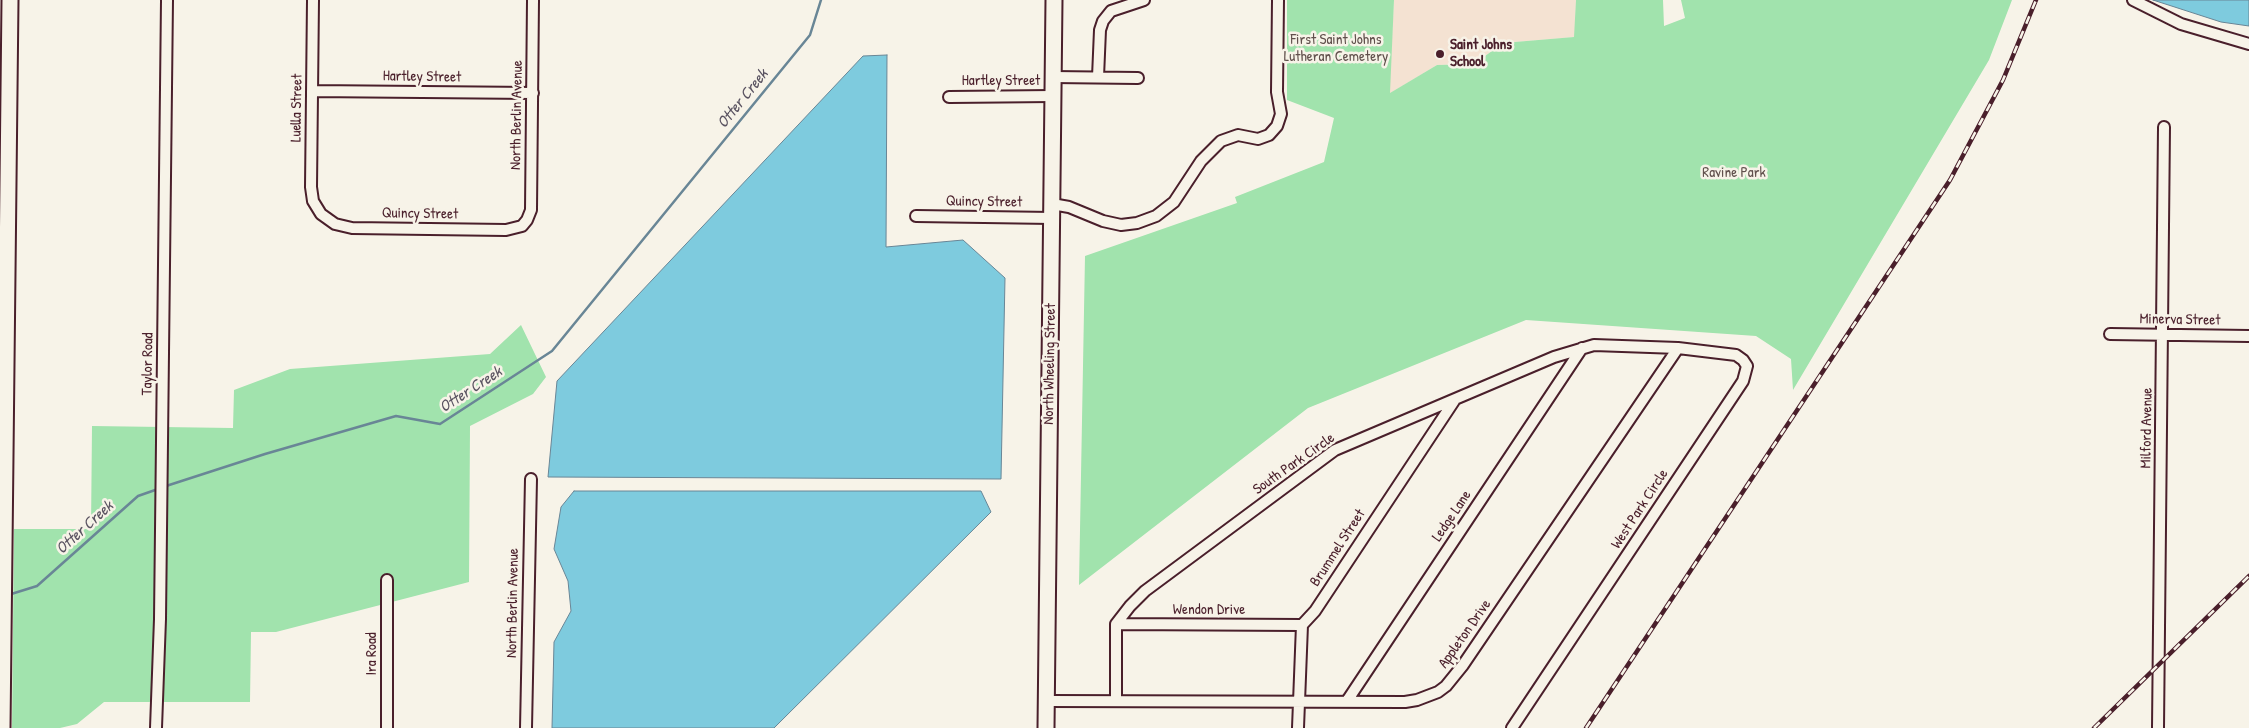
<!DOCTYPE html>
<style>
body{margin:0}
canvas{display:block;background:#f7f3e8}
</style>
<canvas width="2249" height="728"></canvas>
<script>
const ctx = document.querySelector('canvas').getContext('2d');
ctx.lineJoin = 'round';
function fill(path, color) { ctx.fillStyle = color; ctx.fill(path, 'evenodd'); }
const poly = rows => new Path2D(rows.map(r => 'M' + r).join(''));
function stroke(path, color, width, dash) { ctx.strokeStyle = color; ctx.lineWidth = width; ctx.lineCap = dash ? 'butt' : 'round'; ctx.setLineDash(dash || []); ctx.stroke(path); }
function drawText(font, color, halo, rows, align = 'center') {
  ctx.font = font + ' "Patrick Hand",sans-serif'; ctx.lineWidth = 5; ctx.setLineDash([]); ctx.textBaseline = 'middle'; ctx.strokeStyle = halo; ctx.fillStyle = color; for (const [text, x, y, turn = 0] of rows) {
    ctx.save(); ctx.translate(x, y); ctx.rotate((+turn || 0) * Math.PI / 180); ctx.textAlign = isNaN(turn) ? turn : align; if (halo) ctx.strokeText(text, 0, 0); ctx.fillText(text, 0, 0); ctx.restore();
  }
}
const built = poly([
 [1394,0,1576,0,1575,37,1503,43,1474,64,1437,65,1389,94]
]);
const green = poly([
 [1287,0,1394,0,1390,93,1437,65,1474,64,1503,43,1574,37,1576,0,1663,0,1664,26,1685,18,1681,0,2012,0,1989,60,1793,390,1791,359,1756,336,1526,320,1308,408,1079,585,1085,256,1237,203,1235,197,1324,162,1334,118,1287,100],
 [521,325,546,377,533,394,470,426,469,582,276,632,251,632,250,702,104,702,77,724,60,728,12,728,14,529,91,529,92,426,233,428,234,390,290,369,490,354]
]);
const water = poly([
 [2153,0,2249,0,2249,26,2221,22,2153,0],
 [887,55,886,247,963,240,1005,278,1001,479,548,477,557,381,863,56,887,55],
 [574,491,981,491,991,512,774,728,552,728,554,642,571,611,568,581,554,549,561,507,574,491]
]);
const stream = poly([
 [163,487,265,454,396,416,440,424,552,351,810,35,821,0],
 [8,595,37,586,138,496,158,489]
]);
const street = poly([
 [313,0,311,187,313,201,321,214,335,224,352,228,506,230,522,226,527,220,531,210,533,0],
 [2133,0,2181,24,2249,44],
 [1053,77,1138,78],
 [1098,77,1100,30,1103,21,1111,11,1144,0],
 [312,91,533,93],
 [949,97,1053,96],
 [1052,204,1069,207,1103,221,1121,225,1137,223,1156,216,1174,202,1201,161,1221,141,1238,135,1258,139,1269,135,1277,126,1281,114,1277,92,1278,0],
 [916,216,1052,218],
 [2110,334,2249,336],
 [1116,624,1302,625],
 [1116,700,1116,624,1130,606,1145,591,1335,450,1554,357,1594,345,1678,348,1736,355,1743,360,1747,366,1743,381,1512,728],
 [1047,701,1405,702,1417,700,1438,692,1446,686,1463,665,1678,348],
 [1347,701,1582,348],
 [156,728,160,619,167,0],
 [387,728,387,580],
 [526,728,531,479],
 [1298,728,1302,625,1315,611,1454,401],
 [2158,728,2164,127]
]);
const secondary = poly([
 [2,728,10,0],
 [1046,728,1054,0]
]);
const rail = poly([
 [1586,728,1950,180,2003,80,2036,0],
 [2094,728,2249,576]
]);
const markers = [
 [1440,54,5,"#4a1f2b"]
];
const parkNames = [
 ["First Saint Johns",1336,40],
 ["Lutheran Cemetery",1336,57],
 ["Ravine Park",1734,173]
];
const poiNames = [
 ["Saint Johns",1450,45],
 ["School",1450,62]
];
const streetNames = [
 ["Hartley Street",422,77,1],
 ["Hartley Street",1001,81],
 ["Luella Street",297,108,-89],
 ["North Berlin Avenue",517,115,-89],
 ["Quincy Street",984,202,1],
 ["Quincy Street",420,214,1],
 ["Minerva Street",2180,320,1],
 ["Taylor Road",148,364,-89],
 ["North Wheeling Street",1050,364,-89],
 ["Milford Avenue",2147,428,-89],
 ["South Park Circle",1294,464,-35],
 ["West Park Circle",1640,509,-57],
 ["Ledge Lane",1452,516,-56],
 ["Brummel Street",1338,548,-57],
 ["North Berlin Avenue",513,603,-89],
 ["Wendon Drive",1209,610],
 ["Appleton Drive",1465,634,-55],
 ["Ira Road",372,654,-90]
];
const waterNames = [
 ["Otter Creek",743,99,-51],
 ["Otter Creek",471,390,-33],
 ["Otter Creek",85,528,-42]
];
fill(built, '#f4e2d2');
fill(green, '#a1e3ad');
fill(water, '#7ecbde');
stroke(water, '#698696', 1);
stroke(stream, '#698696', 2.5);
stroke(street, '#4a1f2b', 14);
stroke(secondary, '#4a1f2b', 19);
stroke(street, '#f7f3e8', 10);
stroke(secondary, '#f7f3e8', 15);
stroke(rail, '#4a1f2b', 4.5);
stroke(rail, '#f7f3e8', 2.5, [8]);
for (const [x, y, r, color] of markers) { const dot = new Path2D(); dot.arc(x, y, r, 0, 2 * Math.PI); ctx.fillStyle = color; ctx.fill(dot); stroke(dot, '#f7f3e8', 2); }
drawText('15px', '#60504c', '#f7f3e8', parkNames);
drawText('bold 15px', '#4a1f2b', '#f7f3e8', poiNames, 'left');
drawText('15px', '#4a1f2b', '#f7f3e8', streetNames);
drawText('italic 16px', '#5a5361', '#f7f3e8', waterNames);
</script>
